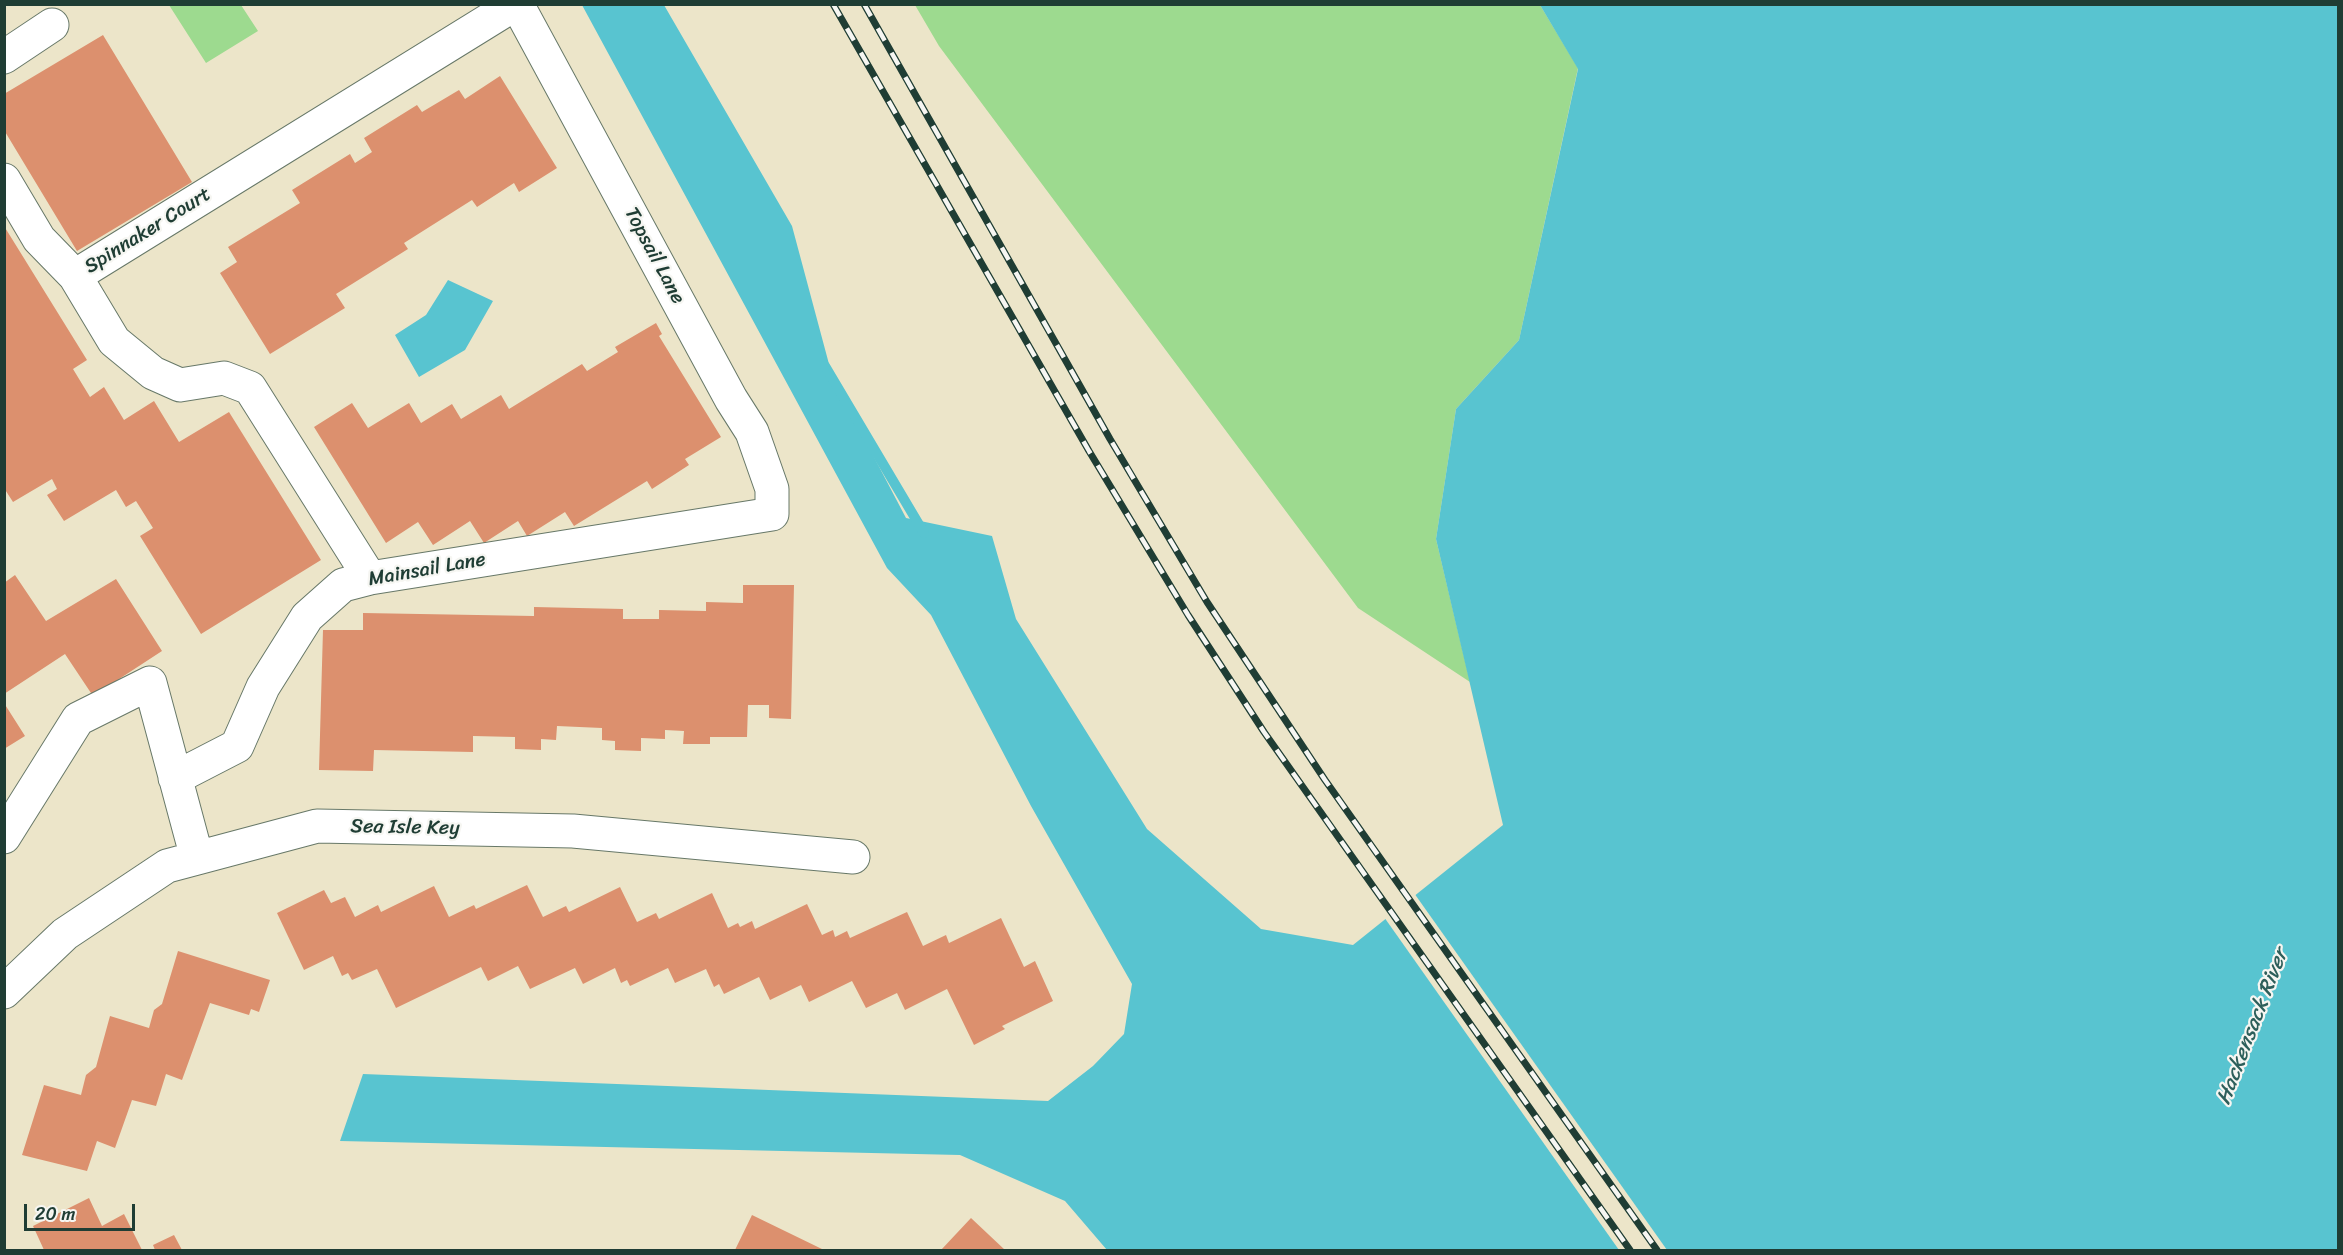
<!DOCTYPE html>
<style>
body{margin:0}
#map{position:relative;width:2343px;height:1255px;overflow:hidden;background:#ece5c9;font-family:Sriracha,sans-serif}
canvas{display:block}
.frame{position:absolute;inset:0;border:6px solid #1f3d34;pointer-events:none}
.scale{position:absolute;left:24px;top:1204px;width:111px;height:27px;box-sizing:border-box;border:3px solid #1f3d34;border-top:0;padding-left:8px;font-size:18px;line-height:21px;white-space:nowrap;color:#1f3d34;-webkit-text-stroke:4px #f6f6f2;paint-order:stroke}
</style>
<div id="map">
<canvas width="2343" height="1255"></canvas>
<div class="frame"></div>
<div class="scale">20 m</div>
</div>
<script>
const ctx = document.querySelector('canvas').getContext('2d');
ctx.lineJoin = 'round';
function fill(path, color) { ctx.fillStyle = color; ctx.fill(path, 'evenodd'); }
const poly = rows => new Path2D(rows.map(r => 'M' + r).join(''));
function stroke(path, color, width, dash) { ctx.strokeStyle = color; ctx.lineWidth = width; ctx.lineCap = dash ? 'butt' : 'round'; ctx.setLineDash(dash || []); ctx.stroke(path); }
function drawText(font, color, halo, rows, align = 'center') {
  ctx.font = font + ' Sriracha,sans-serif'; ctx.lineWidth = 4.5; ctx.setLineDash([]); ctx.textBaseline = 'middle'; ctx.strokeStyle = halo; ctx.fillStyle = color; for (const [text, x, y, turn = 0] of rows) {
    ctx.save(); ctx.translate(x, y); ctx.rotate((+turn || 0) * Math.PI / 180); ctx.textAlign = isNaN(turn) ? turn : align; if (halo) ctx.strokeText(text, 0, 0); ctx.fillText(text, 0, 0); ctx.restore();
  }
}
const green = poly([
 [169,5,241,5,258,31,206,63],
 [915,5,1540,5,1578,68,1519,340,1456,409,1436,539,1470,682,1358,608,939,46]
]);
const water = poly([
 [582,5,664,5,792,226,833,379,906,518,992,536,1016,619,1147,829,1261,929,1353,945,1503,825,1436,539,1456,409,1519,340,1578,69,1540,5,2338,5,2338,1250,1107,1250,1065,1201,960,1155,340,1141,363,1074,1048,1101,1093,1066,1124,1034,1132,984,1031,806,931,615,887,568],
 [448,280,493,301,465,350,419,377,395,335,426,315]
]);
const pier = poly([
 [1414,893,1667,1250,1619,1250,1384,917]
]);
const stream = poly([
 [825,366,924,533]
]);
const building = poly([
 [103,35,192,182,77,251,4,130,4,94],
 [500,76,557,168,519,192,514,183,477,207,472,200,404,243,408,249,336,294,345,308,270,354,220,273,237,262,228,247,300,203,292,190,350,154,355,163,372,152,364,138,417,105,422,112,459,90,465,99],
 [4,226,87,360,73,369,90,397,104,387,124,420,154,401,179,442,229,412,321,560,201,634,140,536,153,528,136,501,126,507,116,490,64,521,47,495,57,489,52,479,13,502,4,488],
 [656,323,662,334,659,336,721,437,685,459,689,465,652,489,647,481,574,526,565,512,527,536,518,521,484,543,470,521,433,545,418,522,386,543,314,427,352,403,368,428,409,403,421,423,452,404,461,419,501,395,509,409,582,364,587,371,618,352,615,347],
 [15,575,46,621,116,579,162,651,93,696,65,654,4,694,4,583],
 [743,585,794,585,791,719,769,718,769,705,748,705,747,737,710,737,710,744,683,744,684,731,665,730,665,739,641,738,641,751,615,750,615,741,602,740,602,728,557,726,556,740,541,739,541,750,515,749,515,737,473,736,473,752,374,750,373,771,319,770,323,630,363,630,363,613,534,616,534,607,623,609,623,619,659,619,659,610,706,611,706,602,743,603],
 [4,703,25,736,4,749],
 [527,885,543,917,566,906,569,912,620,887,637,922,656,913,659,919,712,893,728,928,738,923,740,927,752,921,755,929,807,904,822,935,833,930,835,937,847,931,850,938,907,912,923,946,946,935,949,943,1001,918,1024,967,1035,961,1053,1001,1002,1026,1005,1029,974,1045,947,989,905,1010,897,993,866,1008,852,981,809,1002,801,985,770,1000,759,977,724,994,719,984,714,987,706,969,675,983,668,968,630,986,627,980,621,983,615,968,583,984,575,968,530,989,518,966,488,981,481,967,396,1008,377,969,352,980,348,973,342,976,333,956,304,970,277,913,324,890,331,903,345,897,355,917,378,905,381,912,434,886,449,917,474,905,476,909],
 [178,951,270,980,259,1012,251,1009,249,1015,210,1003,182,1080,166,1074,156,1106,132,1100,115,1148,97,1141,87,1171,22,1155,44,1085,81,1095,86,1075,96,1067,110,1016,149,1028,154,1010,162,1004],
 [89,1198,102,1226,124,1214,142,1250,44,1250,33,1226],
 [752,1215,824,1250,735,1250],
 [971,1218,1005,1250,941,1250],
 [174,1235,182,1250,155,1250,153,1245]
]);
const minor = poly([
 [4,57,52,25],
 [4,180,39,239,75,276,114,341,153,373,180,385,224,378,250,388,370,578],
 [75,276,515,4],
 [175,778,237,746,263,687,307,617,343,585,370,578,772,514,772,489,752,432,731,399,517,4],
 [4,837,78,719,150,683,197,858],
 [4,992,65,934,167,866,317,826,573,831,853,857]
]);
const rail = poly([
 [833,4,1089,451,1188,615,1264,732,1630,1250],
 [864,4,1110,439,1207,602,1325,780,1657,1250]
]);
const streetNames = [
 ["Spinnaker Court",148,231,-32],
 ["Topsail Lane",654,256,62],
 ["Mainsail Lane",427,570,-10],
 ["Sea Isle Key",405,828,1]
];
const waterNames = [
 ["Hackensack River",2253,1027,-69]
];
fill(green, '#9dda8f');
fill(water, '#58c4d0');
fill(pier, '#ece5c9');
stroke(stream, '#58c4d0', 10);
fill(building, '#dc906e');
stroke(minor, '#677868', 35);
stroke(minor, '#fff', 33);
stroke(rail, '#1f3d34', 7);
stroke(rail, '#f6f6f2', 4.5, [14]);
drawText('20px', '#1f3d34', '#f6f6f2', streetNames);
drawText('italic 21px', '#2d5f5b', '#f6f6f2', waterNames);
</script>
